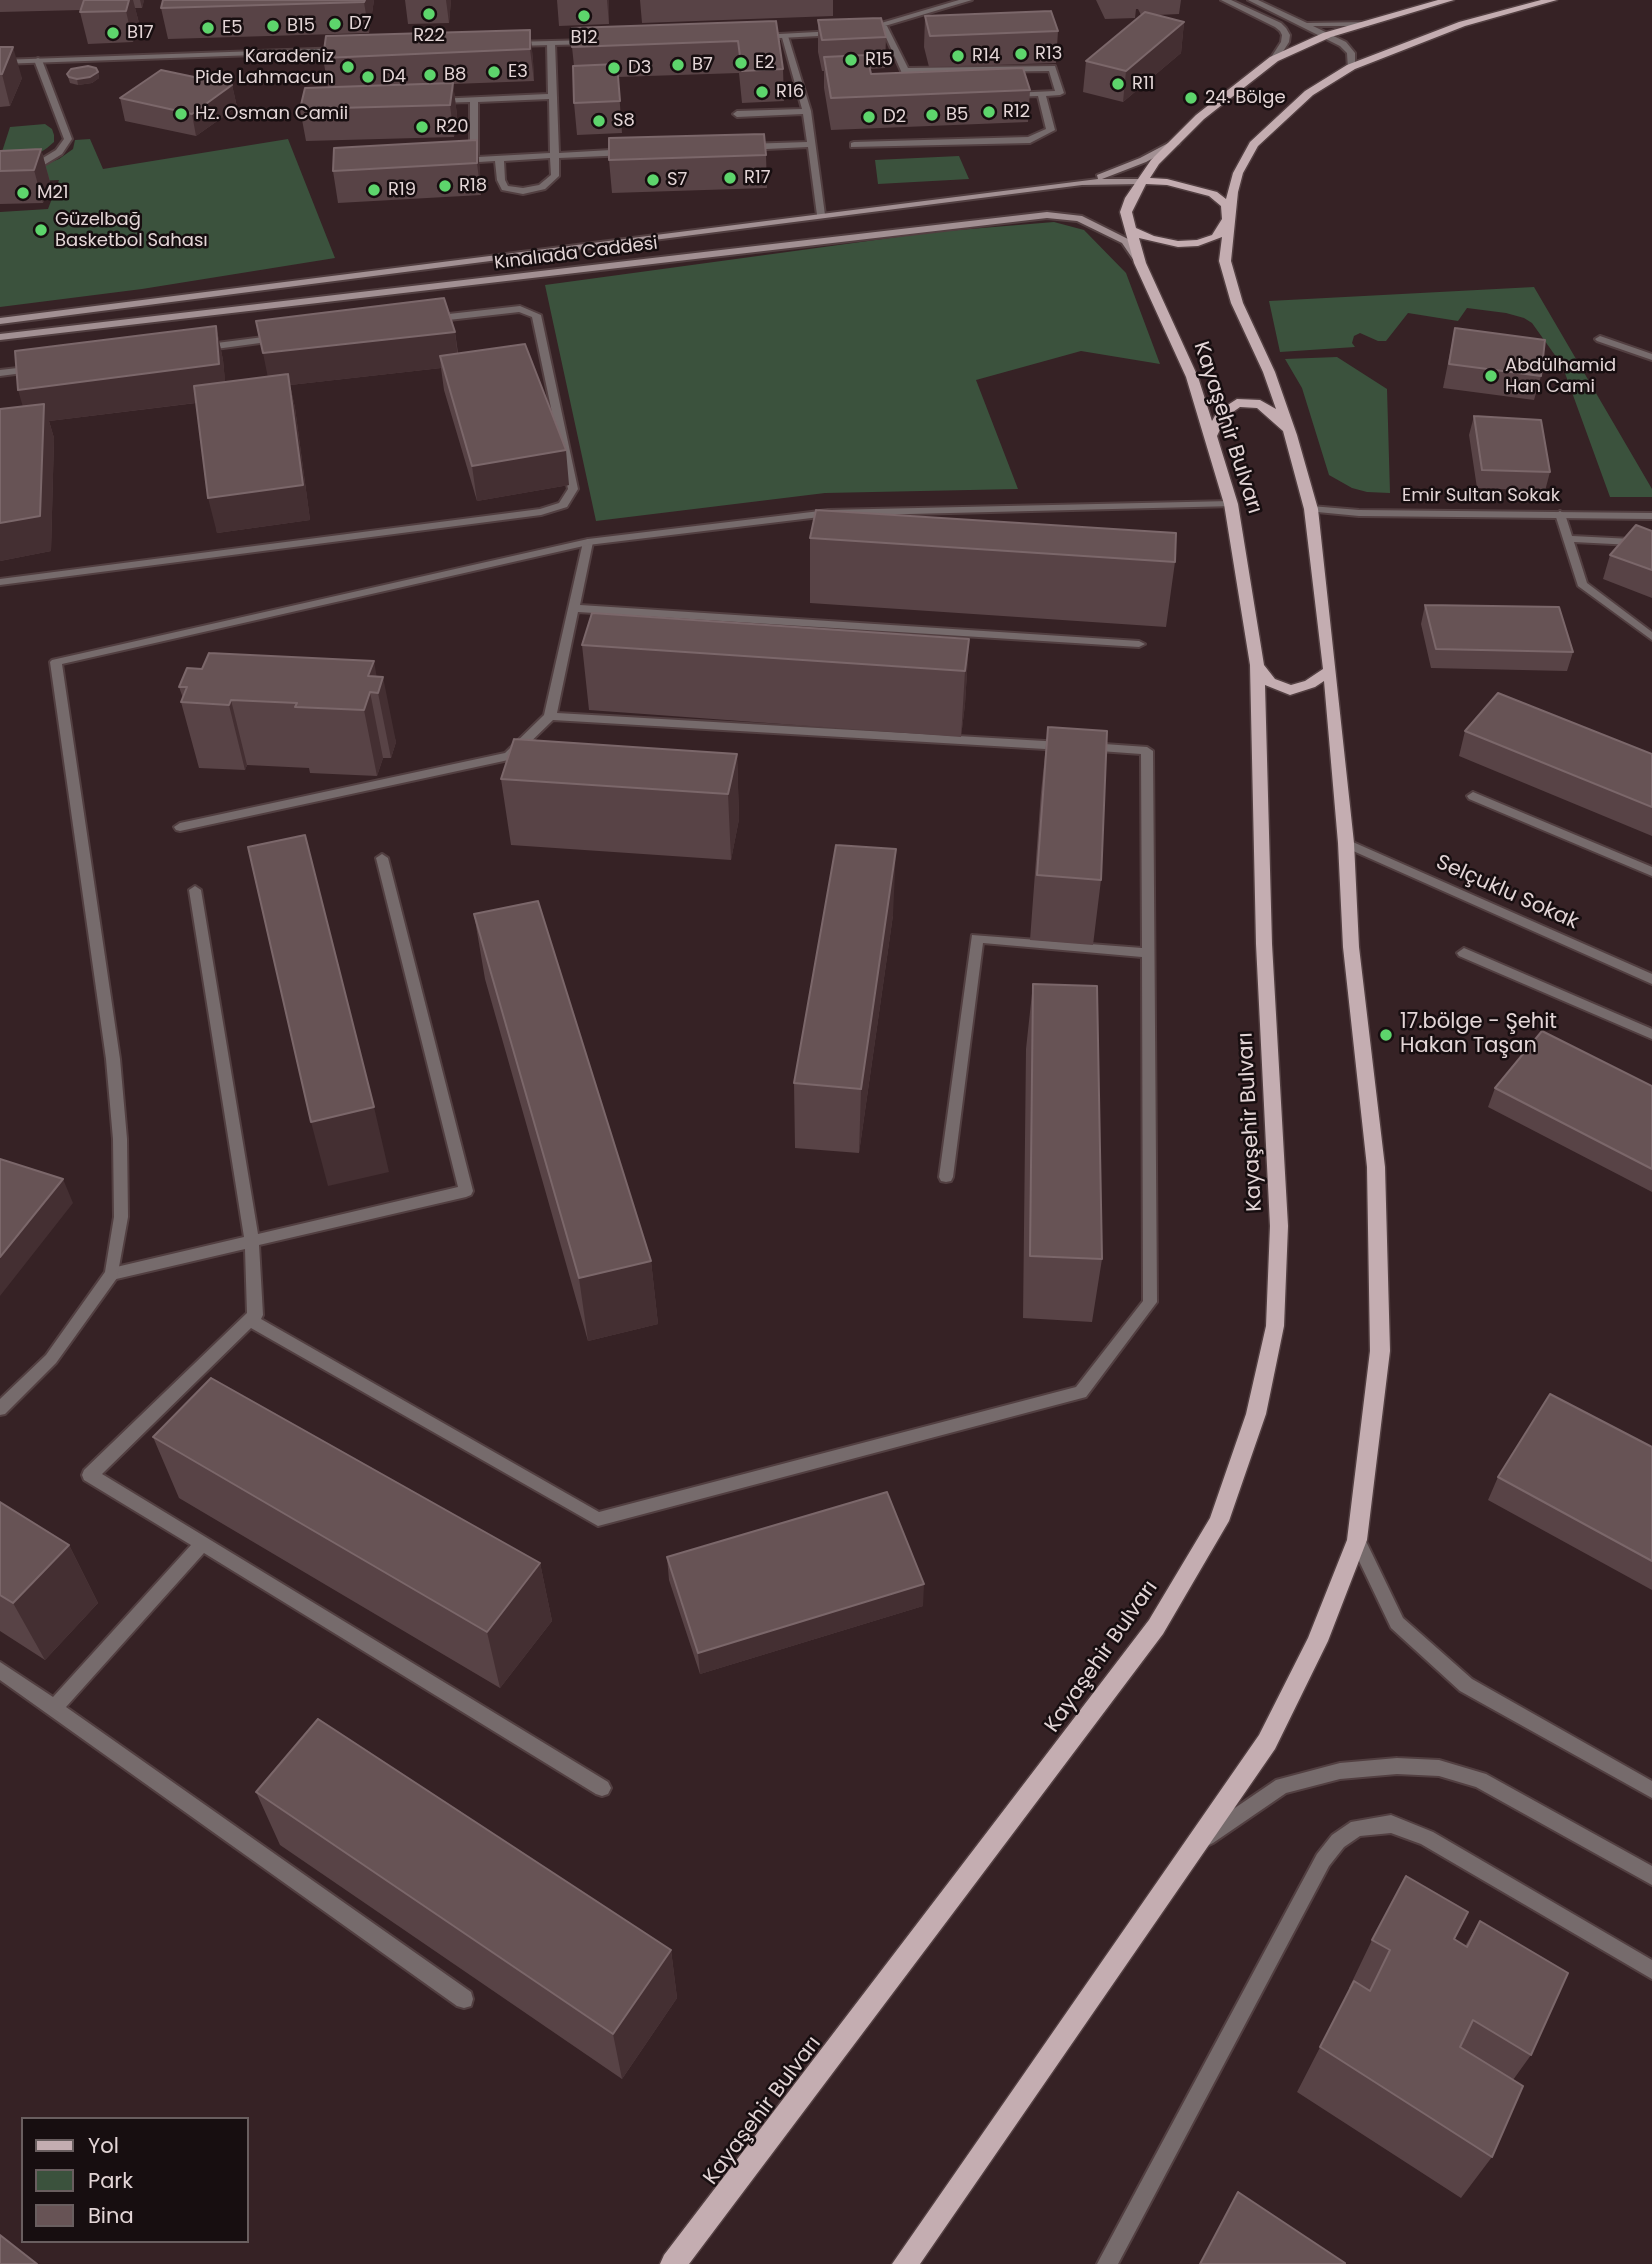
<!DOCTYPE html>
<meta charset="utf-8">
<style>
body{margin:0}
#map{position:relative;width:1652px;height:2264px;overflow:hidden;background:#362225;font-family:Poppins,sans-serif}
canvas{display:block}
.legend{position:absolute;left:21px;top:2117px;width:228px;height:126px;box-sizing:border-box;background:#170e10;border:2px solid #695e5f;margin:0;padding:9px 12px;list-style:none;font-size:21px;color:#e3d5d6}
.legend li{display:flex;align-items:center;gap:14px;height:35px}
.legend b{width:35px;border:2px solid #695e5f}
</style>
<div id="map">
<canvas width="1652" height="2264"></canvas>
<ul class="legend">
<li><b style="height:9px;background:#c4adb1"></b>Yol</li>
<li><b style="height:19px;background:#3b523d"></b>Park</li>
<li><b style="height:19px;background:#675355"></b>Bina</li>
</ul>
</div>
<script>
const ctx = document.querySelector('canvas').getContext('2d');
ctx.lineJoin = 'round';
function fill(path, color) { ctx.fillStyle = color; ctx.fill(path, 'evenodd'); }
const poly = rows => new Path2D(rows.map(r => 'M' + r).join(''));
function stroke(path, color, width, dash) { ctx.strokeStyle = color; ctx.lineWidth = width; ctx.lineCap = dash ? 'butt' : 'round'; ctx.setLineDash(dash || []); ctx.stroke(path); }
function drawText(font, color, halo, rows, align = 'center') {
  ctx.font = font + ' Poppins,sans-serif'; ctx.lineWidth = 5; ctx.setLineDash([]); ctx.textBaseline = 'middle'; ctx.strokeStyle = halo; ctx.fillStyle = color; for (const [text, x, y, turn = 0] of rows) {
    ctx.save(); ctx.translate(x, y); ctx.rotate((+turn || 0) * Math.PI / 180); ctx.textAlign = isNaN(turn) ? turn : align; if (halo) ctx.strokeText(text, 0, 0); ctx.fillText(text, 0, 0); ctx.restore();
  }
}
const green = poly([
 [45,124,52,129,54,135,54,142,47,148,38,154,0,158,10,127],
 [90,139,103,169,288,139,335,258,142,289,0,307,0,212,48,209,59,180,0,183,59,159,73,149,75,140],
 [959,156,969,179,878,184,875,160],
 [1054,222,1084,230,1126,273,1160,364,1081,351,976,380,1018,489,825,493,596,521,545,285,934,232],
 [1534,287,1652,489,1652,497,1610,497,1562,365,1532,323,1524,318,1506,313,1467,308,1458,321,1408,313,1386,341,1378,341,1360,333,1354,336,1352,343,1355,347,1280,352,1269,301],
 [1337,357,1387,389,1390,493,1367,492,1352,488,1329,475,1302,388,1285,359]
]);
const service = poly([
 [880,24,887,26,908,68,1055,66,1064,93,1060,95,1046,96,1055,130,1030,143,851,147,851,143,854,142,1028,137,1046,129,1038,96,1012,97,1008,95,1012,93,1055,91,1049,71,910,73,913,89,906,91,901,71,880,24],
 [781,34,788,36,811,111,825,215,821,218,817,215,808,147,746,150,742,147,746,144,807,142,803,114,737,117,733,114,737,111,802,109,781,34],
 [551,41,555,43,559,153,628,149,632,152,628,155,559,158,559,176,545,189,523,194,502,190,497,180,495,161,463,163,459,160,470,157,470,102,436,103,432,101,436,99,548,94,547,43,551,41],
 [549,99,550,153,478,157,478,102,549,99],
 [550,158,551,175,539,185,523,188,508,186,505,180,504,161,550,158],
 [38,58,42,60,72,139,62,154,44,165,23,171,0,172,0,166,23,165,38,161,56,150,64,139,34,60,38,58],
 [520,306,541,315,578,489,567,507,541,515,0,585,0,579,540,509,559,503,568,489,532,317,519,312,431,322,426,319,431,316,520,306],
 [279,335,282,336,282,340,201,351,196,348,201,345,279,335],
 [1600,336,1652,354,1652,360,1597,341,1595,339,1600,336],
 [35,366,40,369,38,371,0,376,0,370,35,366],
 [1560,511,1565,514,1572,536,1652,540,1652,546,1574,542,1587,583,1652,632,1652,640,1578,586,1555,514,1560,511],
 [588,539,593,542,580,605,1139,641,1145,644,1139,647,578,612,557,713,1062,742,1068,746,1062,750,553,720,513,759,180,831,176,830,174,827,180,823,505,753,544,715,583,542,588,539],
 [1090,743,1147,747,1153,751,1157,1302,1086,1397,598,1526,251,1328,102,1474,608,1782,611,1788,608,1794,602,1796,596,1794,204,1553,66,1707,471,1992,473,1999,471,2006,464,2008,457,2006,0,1680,0,1662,53,1697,191,1545,84,1480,82,1475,84,1470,247,1313,245,1249,112,1280,107,1278,105,1274,107,1270,112,1268,244,1237,189,890,195,886,201,890,258,1234,458,1187,376,858,382,854,388,858,473,1191,471,1195,466,1197,259,1245,263,1315,261,1319,599,1512,1076,1387,1143,1301,1142,957,983,943,953,1177,951,1181,946,1182,941,1181,939,1177,972,935,1142,948,1141,754,1086,750,1084,747,1090,743],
 [1473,792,1652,867,1652,876,1469,799,1467,796,1473,792],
 [1464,948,1652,1029,1652,1039,1459,956,1457,953,1464,948],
 [1391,1815,1433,1832,1652,1960,1652,1979,1421,1844,1391,1833,1360,1836,1344,1847,1329,1866,1118,2264,1097,2264,1317,1854,1332,1835,1351,1822,1391,1815]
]);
const minor = poly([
 [1231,501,1236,504,1235,506,828,516,588,545,62,664,120,1059,127,1139,128,1217,117,1278,56,1363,5,1414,0,1415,0,1399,46,1355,105,1272,114,1217,113,1139,106,1059,50,662,52,660,588,539,828,510,1231,501],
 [1311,506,1359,510,1652,513,1652,519,1359,516,1307,511,1307,507,1311,506],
 [1346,839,1652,974,1652,984,1342,846,1340,843,1342,840,1346,839]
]);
const tertiary = poly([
 [959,0,972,0,868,31,861,29,959,0],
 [1221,0,1231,0,1281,23,1286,28,1290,35,1289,42,1277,61,1270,59,1281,42,1282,35,1280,31,1275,27,1221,0],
 [1248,0,1258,0,1307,23,1368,22,1368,26,1313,26,1346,42,1355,53,1355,67,1348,69,1347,53,1340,46,1248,0],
 [835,31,839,33,838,35,761,39,757,37,761,35,835,31],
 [590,40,593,40,593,44,512,46,508,44,512,42,590,40],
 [344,48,345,50,341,52,0,64,0,60,344,48],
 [1357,1533,1363,1535,1403,1618,1472,1679,1652,1781,1652,1798,1460,1691,1391,1628,1349,1540,1351,1535,1357,1533],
 [1397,1758,1439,1760,1486,1774,1652,1866,1652,1885,1476,1787,1439,1776,1397,1774,1340,1779,1286,1793,1213,1843,1207,1846,1201,1843,1198,1837,1201,1831,1276,1780,1340,1763,1397,1758]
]);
const secondary = poly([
 [1176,139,1180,142,1179,144,1146,162,1102,179,1144,179,1144,183,1141,184,1082,185,0,324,0,318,1098,179,1097,175,1140,158,1176,139],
 [1047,212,1082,216,1128,239,1145,263,1137,265,1122,243,1077,221,1047,218,0,340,0,334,1047,212]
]);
const primary = poly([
 [1438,0,1454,0,1331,37,1278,61,1204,119,1159,164,1150,178,1167,179,1217,192,1226,199,1233,173,1250,142,1305,91,1347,65,1459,22,1541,0,1557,0,1465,26,1355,69,1313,95,1258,146,1243,173,1238,192,1231,261,1243,303,1275,372,1297,435,1318,509,1354,843,1359,947,1385,1167,1390,1351,1367,1540,1328,1641,1275,1749,920,2264,892,2264,1259,1735,1308,1638,1347,1540,1370,1351,1367,1167,1343,947,1338,843,1324,681,1315,687,1290,695,1265,685,1272,944,1288,1226,1284,1326,1266,1414,1229,1521,1163,1634,689,2264,660,2264,664,2255,1149,1620,1210,1518,1246,1414,1266,1326,1270,1226,1256,944,1250,665,1224,504,1186,377,1134,263,1120,212,1125,198,1151,160,1196,115,1270,57,1323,33,1438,0],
 [1146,184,1167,185,1209,196,1221,206,1222,219,1212,235,1197,240,1178,241,1154,236,1136,228,1132,212,1146,184],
 [1222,237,1219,261,1231,303,1263,372,1276,409,1260,400,1237,399,1217,412,1212,421,1198,377,1146,263,1139,238,1178,247,1198,246,1222,237],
 [1240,407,1257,408,1283,431,1304,509,1323,669,1305,681,1291,685,1275,679,1264,665,1238,504,1217,436,1226,417,1240,407]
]);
const wall = poly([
 [0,0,144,0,142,8,135,8,139,23,133,42,88,44,80,12,81,10,0,12],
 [163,0,374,0,369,33,168,39,161,8],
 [405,0,451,0,449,23,408,24],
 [557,0,609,0,609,24,559,26],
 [640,0,833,0,833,16,642,23],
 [1096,0,1181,0,1179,14,1157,15,1184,22,1181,53,1123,102,1083,92,1086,61,1141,15,1138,9,1136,9,1135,18,1105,19],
 [925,16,1058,31,1056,63,929,67,924,47],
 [818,20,886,37,885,68,870,69,871,74,1030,90,1028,122,831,130,824,88,824,71,822,71,818,52],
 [776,21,783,69,784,101,742,103,739,73,618,77,622,133,577,135,574,103,574,66,572,47],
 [530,30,533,61,534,81,453,84,457,115,454,137,306,141,300,109,328,87,323,58],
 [0,47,22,78,10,106,0,107],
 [98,72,99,78,92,83,78,85,70,83,67,74],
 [232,85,237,107,196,136,125,121,120,98],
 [477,140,480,172,481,195,338,203,333,171],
 [41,149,50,182,43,203,0,204,0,151],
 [766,155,767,188,612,193,609,160],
 [216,326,223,360,225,382,268,376,455,332,458,353,569,485,477,501,444,390,441,368,290,385,295,408,310,520,217,533,196,403,49,421,54,438,51,551,0,561,0,409,23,406],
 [1455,328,1541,376,1534,400,1443,388],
 [1474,416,1550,472,1545,491,1477,488,1469,435],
 [1652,531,1652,598,1603,579,1610,555],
 [810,538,1175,562,1166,627,810,603],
 [1425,605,1573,652,1567,671,1431,668,1421,624],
 [969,639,965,704,961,737,589,710,582,645],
 [377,676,396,742,391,758,383,758,377,776,310,773,309,768,247,765,245,770,199,768,181,702,183,698,179,687],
 [1048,727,1101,880,1093,945,1030,940,1041,792],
 [1465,731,1652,754,1652,836,1459,756],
 [737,754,739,819,731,860,511,845,501,779],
 [474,914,651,1261,658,1324,588,1341,485,979],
 [893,915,859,1153,795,1148,794,1083],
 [1033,984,1102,1259,1092,1322,1023,1318,1026,1049],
 [1652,1086,1652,1192,1488,1107,1495,1088],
 [153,1437,540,1563,552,1621,500,1688,179,1498],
 [1652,1447,1652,1590,1488,1500,1498,1477],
 [0,1502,69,1545,98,1603,45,1660,0,1631],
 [667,1557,923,1606,700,1674,669,1580],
 [256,1792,671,1950,677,1998,622,2079,280,1845],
 [1480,1921,1531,2055,1513,2080,1492,2157,1461,2198,1297,2092,1350,1989,1349,1988,1372,1940,1454,1939,1465,1946]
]);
const shadedWall = poly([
 [129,0,133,0,139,23,133,42,126,11],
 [140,0,144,0,142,8],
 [365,0,374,0,369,33,364,2],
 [446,0,451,0,449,23],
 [607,0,609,0,609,24],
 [1184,22,1181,53,1123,102,1126,71],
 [530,30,533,61,534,81,530,49],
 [13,47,22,78,10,106,2,74],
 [98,72,99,78,92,83,78,85,77,79],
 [453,83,457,115,454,137,450,105],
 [232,85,237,107,196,136,192,114],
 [477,140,480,172,481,195,477,163],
 [41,149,50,182,43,203,34,170],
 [216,326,223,360,227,399,49,421,54,438,51,551,0,561,0,523,28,424,18,390],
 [455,332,459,366,440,356,441,368,290,385,295,408,310,520,217,533,208,498,270,388,263,353],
 [566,450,569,485,477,501,472,466],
 [969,639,965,704,961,737,965,671],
 [374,661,379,690,383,677,396,742,391,758,378,693,368,676],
 [370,692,383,758,377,776,364,710],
 [231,700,247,765,245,770,229,705],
 [737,754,739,819,731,860,728,794],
 [896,849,893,915,859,1153,861,1089],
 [374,1107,389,1172,328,1186,311,1122],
 [63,1179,73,1203,0,1296,0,1257],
 [651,1261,658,1324,588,1341,579,1278],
 [69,1545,98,1603,45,1660,13,1603],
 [540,1563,552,1621,500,1688,487,1632],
 [924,1584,923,1606,700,1674,698,1653],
 [671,1950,677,1998,622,2079,613,2034]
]);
const building = poly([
 [84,0,129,0,126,11,80,12,84,0],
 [163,0,365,0,364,2,161,8,163,0],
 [1051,11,1058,31,930,36,925,16,1051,11],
 [1145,12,1184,22,1126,71,1086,61,1145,12],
 [881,18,886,37,822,40,818,20,881,18],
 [776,21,783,69,742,71,738,41,572,47,572,28,776,21],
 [530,30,530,49,323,58,326,36,530,30],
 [0,47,13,47,2,74,0,74,0,47],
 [867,55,871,74,1023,68,1030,90,831,98,824,57,867,55],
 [617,64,620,101,574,103,573,66,617,64],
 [88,66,96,68,98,72,90,77,77,79,69,77,67,74,71,69,88,66],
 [161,70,232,85,192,114,120,98,161,70],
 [453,83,450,105,300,109,305,88,453,83],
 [764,134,766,155,609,160,609,138,764,134],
 [477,140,477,163,333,171,334,148,477,140],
 [41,149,34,170,0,171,0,151,41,149],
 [444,298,455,332,263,353,256,321,444,298],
 [216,326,219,364,18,390,15,351,216,326],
 [1455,328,1545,340,1541,376,1449,364,1455,328],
 [525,344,566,450,472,466,440,356,525,344],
 [288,374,303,485,208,498,194,386,288,374],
 [44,404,40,516,0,523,0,409,44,404],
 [1474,416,1541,420,1550,472,1482,470,1474,416],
 [816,510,1176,533,1175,562,810,538,816,510],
 [1636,525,1652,531,1652,570,1610,555,1636,525],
 [1425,605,1559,607,1573,652,1436,649,1425,605],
 [592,613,969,639,965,671,582,645,592,613],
 [209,653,374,661,368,676,383,677,378,693,370,692,364,710,295,707,297,703,231,700,229,705,181,702,187,687,179,687,187,668,202,669,209,653],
 [1498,693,1652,754,1652,807,1465,731,1498,693],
 [1048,727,1107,731,1101,880,1037,875,1048,727],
 [514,739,737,754,728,794,501,779,514,739],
 [305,835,374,1107,311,1122,248,847,305,835],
 [836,845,896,849,861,1089,794,1083,836,845],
 [538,901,651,1261,579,1278,474,914,538,901],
 [1033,984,1097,986,1102,1259,1030,1256,1033,984],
 [1542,1031,1652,1086,1652,1169,1495,1088,1542,1031],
 [0,1159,63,1179,0,1257,0,1159],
 [211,1378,540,1563,487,1632,153,1437,211,1378],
 [1550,1394,1652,1447,1652,1561,1498,1477,1550,1394],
 [887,1492,924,1584,698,1653,667,1557,887,1492],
 [0,1502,69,1545,13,1603,0,1595,0,1502],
 [318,1719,671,1950,613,2034,256,1792,318,1719],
 [1406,1876,1468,1912,1454,1939,1467,1947,1480,1921,1568,1973,1531,2055,1473,2020,1460,2047,1523,2086,1492,2157,1320,2047,1354,1981,1370,1991,1390,1950,1372,1940,1406,1876],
 [1238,2192,1345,2263,1345,2264,1200,2264,1238,2192],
 [0,2235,37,2264,0,2264,0,2235]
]);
const markers = [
 [429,14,7,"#5dd56c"],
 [584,16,7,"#5dd56c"],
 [335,24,7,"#5dd56c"],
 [273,26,7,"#5dd56c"],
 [208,28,7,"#5dd56c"],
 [113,33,7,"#5dd56c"],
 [1021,54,7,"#5dd56c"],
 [958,56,7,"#5dd56c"],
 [851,60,7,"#5dd56c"],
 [741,63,7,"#5dd56c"],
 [678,65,7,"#5dd56c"],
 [348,67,7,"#5dd56c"],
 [614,68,7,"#5dd56c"],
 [494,72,7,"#5dd56c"],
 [430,75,7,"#5dd56c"],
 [368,77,7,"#5dd56c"],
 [1118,84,7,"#5dd56c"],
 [762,92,7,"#5dd56c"],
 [1191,98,7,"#5dd56c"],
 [989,112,7,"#5dd56c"],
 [181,114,7,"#5dd56c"],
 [932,115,7,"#5dd56c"],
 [869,117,7,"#5dd56c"],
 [599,121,7,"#5dd56c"],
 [422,127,7,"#5dd56c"],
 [730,178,7,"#5dd56c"],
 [653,180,7,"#5dd56c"],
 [445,186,7,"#5dd56c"],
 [374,190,7,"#5dd56c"],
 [23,193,7,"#5dd56c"],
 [41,230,7,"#5dd56c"],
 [1491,376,7,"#5dd56c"],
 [1386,1035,7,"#5dd56c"]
];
const farPoinames = [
 ["D7",349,24],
 ["B15",287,26],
 ["E5",222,28],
 ["B17",127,33],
 ["R22",429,36,"center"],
 ["B12",584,38,"center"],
 ["R13",1035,54],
 ["R14",972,56],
 ["Karadeniz",334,57,"right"],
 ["Pide Lahmacun",334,78,"right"],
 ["R15",865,60],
 ["E2",755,63],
 ["B7",692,65],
 ["D3",628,68],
 ["E3",508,72],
 ["B8",444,75],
 ["D4",382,77],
 ["R11",1132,84],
 ["R16",776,92],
 ["24. Bölge",1205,98],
 ["R12",1003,112],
 ["Hz. Osman Camii",195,114],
 ["B5",946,115],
 ["D2",883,117],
 ["S8",613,121],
 ["R20",436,127],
 ["R17",744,178],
 ["S7",667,180],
 ["R18",459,186],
 ["R19",388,190],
 ["M21",37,193],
 ["Güzelbağ",55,220],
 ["Basketbol Sahası",55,241],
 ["Abdülhamid",1505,366],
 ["Han Cami",1505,387]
];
const farStreetnames = [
 ["Kınalıada Caddesi",576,254,-7],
 ["Emir Sultan Sokak",1481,496]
];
const streetNames = [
 ["Kayaşehir Bulvarı",1227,428,72],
 ["Selçuklu Sokak",1507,893,24],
 ["Kayaşehir Bulvarı",1251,1122,-93],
 ["Kayaşehir Bulvarı",1102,1657,-55],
 ["Kayaşehir Bulvarı",763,2111,-53]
];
const poiNames = [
 ["17.bölge - Şehit",1400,1023],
 ["Hakan Taşan",1400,1047]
];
fill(green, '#3b523d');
stroke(service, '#523f41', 4);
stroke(minor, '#523f41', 4);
stroke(tertiary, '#523f41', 4);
stroke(secondary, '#523f41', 4);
stroke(primary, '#523f41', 3);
fill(service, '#766b6c');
fill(minor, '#766b6c');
fill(tertiary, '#766b6c');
fill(secondary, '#a29093');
fill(primary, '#c4adb1');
fill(wall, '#584346');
fill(shadedWall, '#442f32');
fill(building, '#675355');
stroke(building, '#7b676a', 2);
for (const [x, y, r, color] of markers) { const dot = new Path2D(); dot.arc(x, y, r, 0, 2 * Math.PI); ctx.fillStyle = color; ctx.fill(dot); stroke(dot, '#170e10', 2.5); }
drawText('18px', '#e3d5d6', '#170e10', farPoinames, 'left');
drawText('18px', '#e3d5d6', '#170e10', farStreetnames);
drawText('21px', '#e3d5d6', '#170e10', streetNames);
drawText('21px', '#e3d5d6', '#170e10', poiNames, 'left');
</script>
